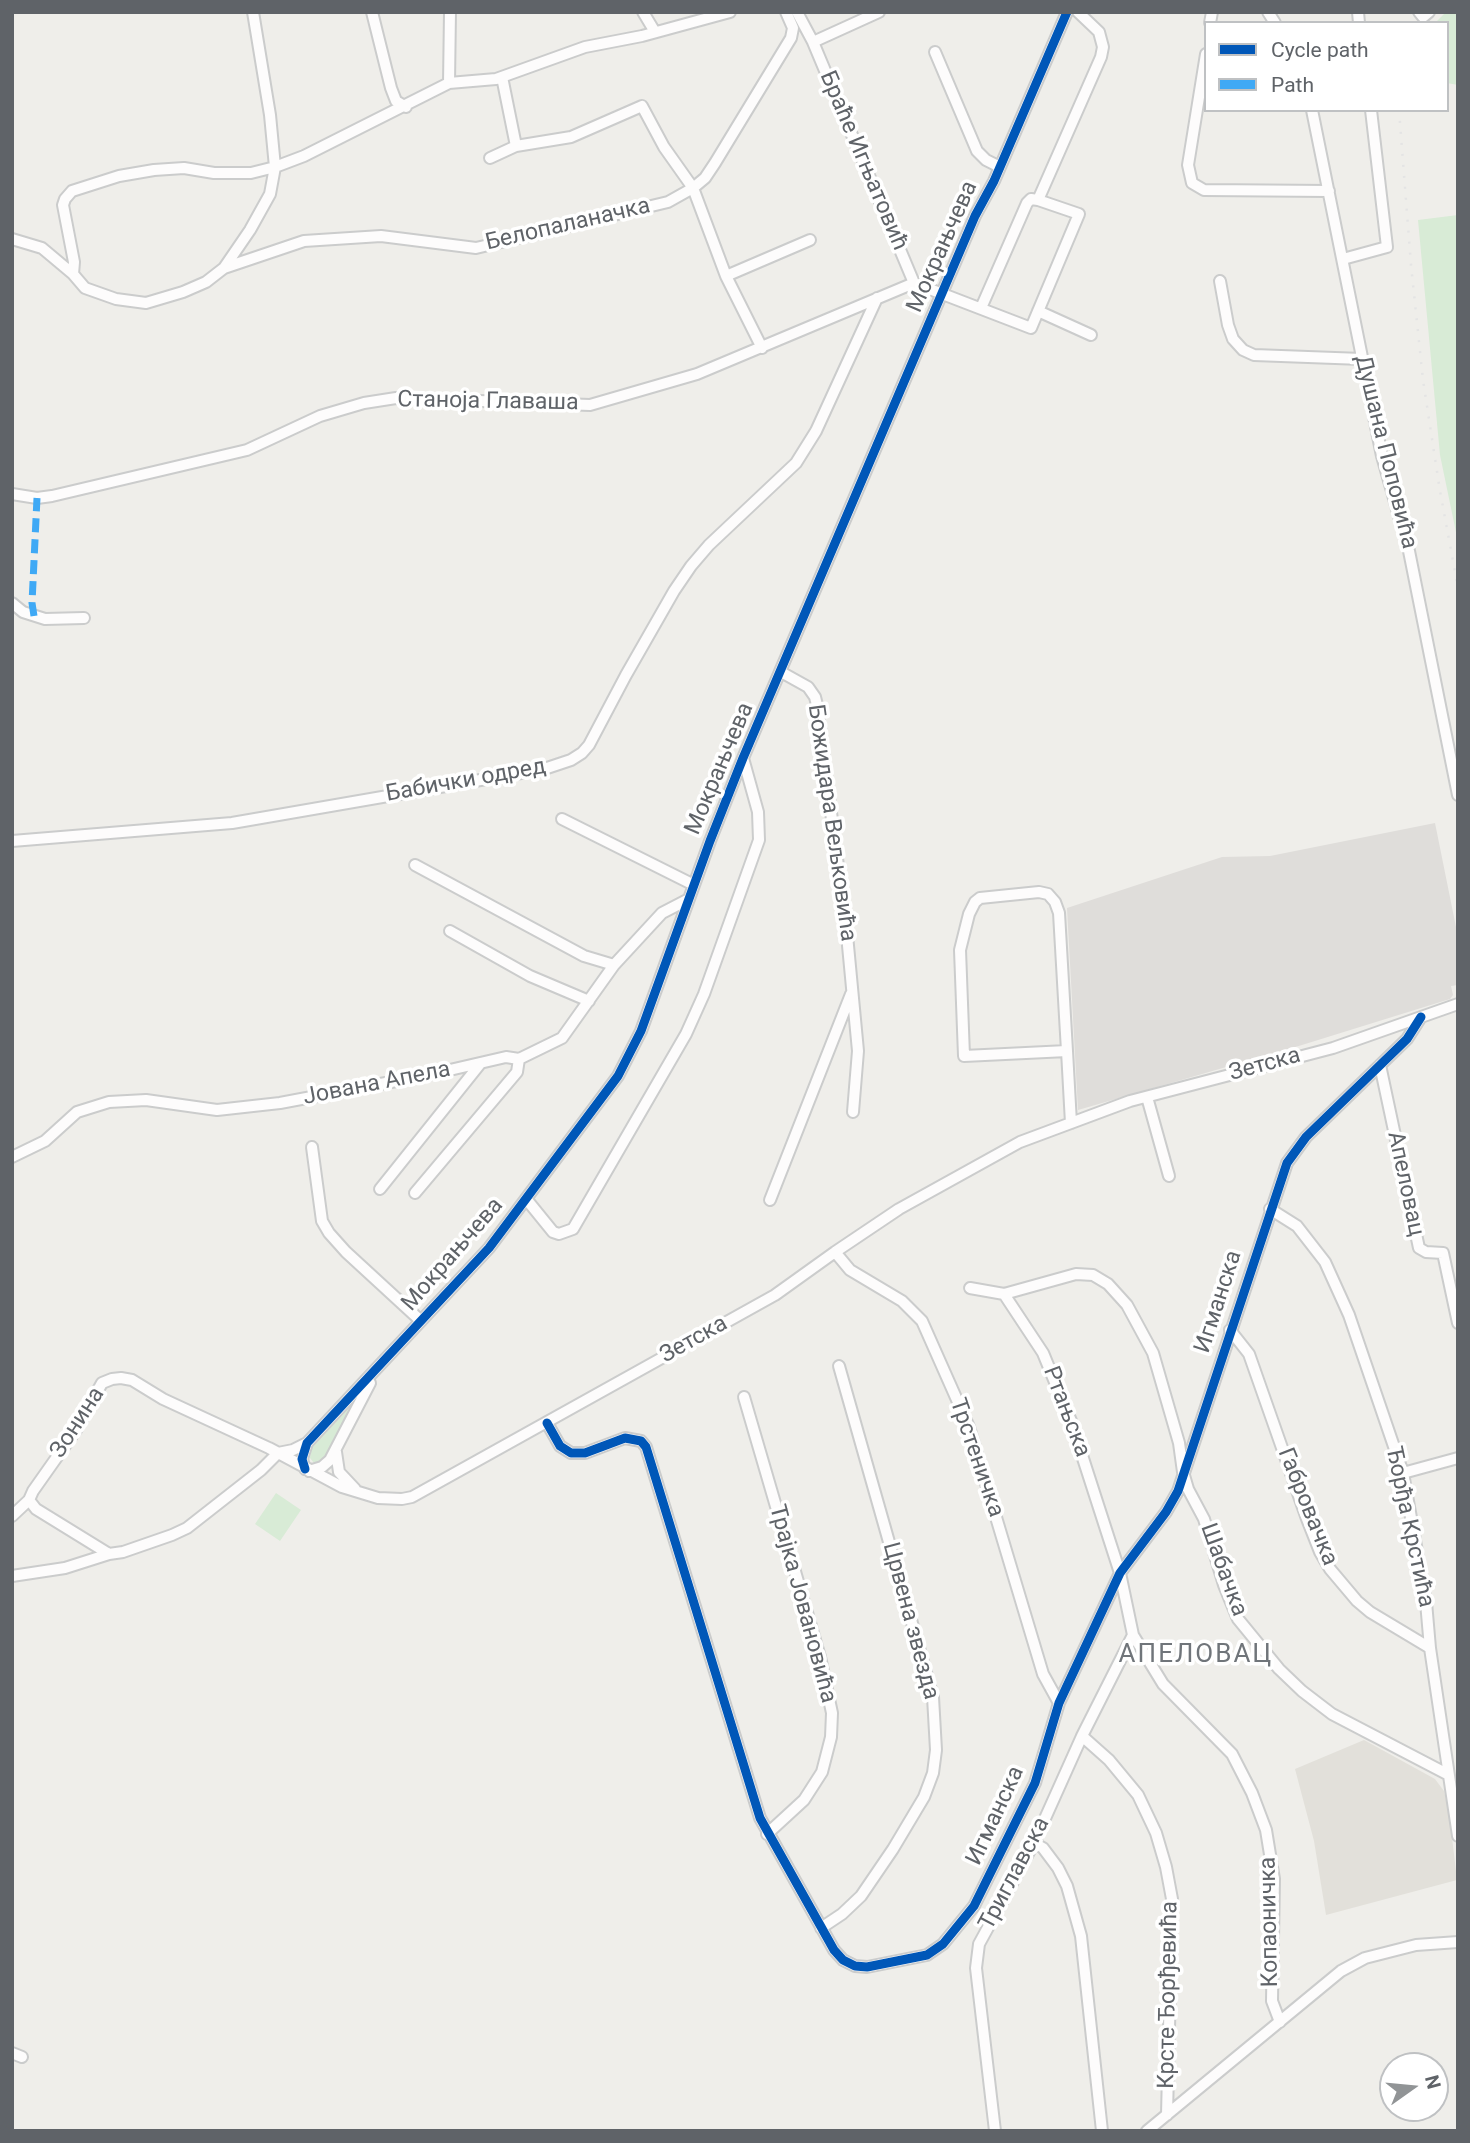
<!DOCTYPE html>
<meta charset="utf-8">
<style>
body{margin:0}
#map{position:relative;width:1470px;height:2143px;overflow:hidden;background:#efeeea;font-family:Roboto,sans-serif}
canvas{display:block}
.frame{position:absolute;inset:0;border:14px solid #5f6368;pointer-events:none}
.legend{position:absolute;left:1204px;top:21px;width:245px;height:91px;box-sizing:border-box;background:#fff;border:2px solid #bfc1c3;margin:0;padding:9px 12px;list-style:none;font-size:21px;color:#5f6368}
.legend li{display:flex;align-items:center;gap:14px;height:35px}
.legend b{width:35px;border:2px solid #bfc1c3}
.north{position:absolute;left:1379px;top:2052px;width:70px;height:70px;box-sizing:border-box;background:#fff;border:2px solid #bfc1c3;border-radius:50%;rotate:75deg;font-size:19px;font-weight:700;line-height:28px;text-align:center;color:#5f6368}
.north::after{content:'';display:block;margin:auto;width:24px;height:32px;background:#919496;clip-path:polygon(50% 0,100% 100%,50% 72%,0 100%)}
</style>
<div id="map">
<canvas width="1470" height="2143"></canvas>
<div class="frame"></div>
<ul class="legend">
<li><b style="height:9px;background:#0057b8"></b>Cycle path</li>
<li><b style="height:9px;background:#3fa9f5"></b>Path</li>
</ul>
<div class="north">N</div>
</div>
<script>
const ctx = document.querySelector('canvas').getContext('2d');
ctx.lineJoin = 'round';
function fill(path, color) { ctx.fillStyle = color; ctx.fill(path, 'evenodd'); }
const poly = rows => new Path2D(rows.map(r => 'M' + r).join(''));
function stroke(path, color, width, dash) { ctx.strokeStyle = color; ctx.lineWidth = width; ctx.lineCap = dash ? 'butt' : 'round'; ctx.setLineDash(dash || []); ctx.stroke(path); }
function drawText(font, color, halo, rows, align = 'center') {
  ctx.font = font + ' Roboto,sans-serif'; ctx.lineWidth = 7; ctx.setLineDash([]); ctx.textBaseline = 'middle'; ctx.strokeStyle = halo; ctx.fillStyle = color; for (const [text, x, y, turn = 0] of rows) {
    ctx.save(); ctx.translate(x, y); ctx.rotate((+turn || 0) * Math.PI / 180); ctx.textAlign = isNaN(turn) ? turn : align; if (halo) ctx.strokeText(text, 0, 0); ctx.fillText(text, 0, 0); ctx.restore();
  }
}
const industrial = poly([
 [1435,823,1458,937,1458,985,1451,986,1453,995,1450,999,1302,1045,1078,1110,1067,908,1222,857,1270,856]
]);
const education = poly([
 [1364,1740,1435,1779,1444,1791,1449,1812,1457,1880,1326,1915,1314,1841,1295,1769]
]);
const green = poly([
 [1446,12,1458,12,1458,85,1447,83,1447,23,1435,23],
 [1458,215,1458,542,1440,455,1418,220],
 [353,1404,328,1457,320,1463,314,1463,310,1458,311,1448],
 [276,1493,301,1510,280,1541,255,1524]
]);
const minor = poly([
 [372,12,391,88,396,101,406,107],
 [643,12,655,32],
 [797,12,813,42,914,283,1031,328,1079,214,1038,200,1101,57,1103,47,1099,32,1078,12],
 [1268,12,1275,23],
 [1358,12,1359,23],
 [1419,12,1423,17,1429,12],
 [1210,23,1212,12],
 [813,42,879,12],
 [935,52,977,151,986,160,1000,167],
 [1206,54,1188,165,1192,183,1204,190,1329,191],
 [502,77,516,146],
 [449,83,450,12],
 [1312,110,1382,456,1409,551,1458,795],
 [490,158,516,146,571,137,642,106,664,147,693,188,726,276,762,348],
 [12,239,42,248,73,274,85,288,116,299,146,303,183,292,206,282,224,268,304,241,381,236,476,248,668,202,693,188,705,178,715,163,791,38,793,28,786,12],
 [1343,259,1387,247,1371,110],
 [224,268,250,230,270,194,275,167,270,115,253,12],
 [73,274,74,262,63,205,65,199,72,191,119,176,154,170,184,168,214,173,251,173,275,167,304,156,449,83,496,79,585,47,642,36,730,12],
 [726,276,810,240],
 [1220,281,1228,325,1233,339,1243,350,1254,355,1362,359],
 [981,308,1027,203,1031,199,1038,200],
 [1038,311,1091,335],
 [12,494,37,498,52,496,247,450,320,416,364,403,396,398,590,405,697,374,914,283],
 [12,603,23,612,45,619,84,618],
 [781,672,808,687,815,697,817,705,847,935,858,1051,853,1112],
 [562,819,694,885],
 [12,841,232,823,544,769,571,760,582,753,589,745,626,675,674,591,691,566,709,545,796,463,816,431,877,298],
 [415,865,584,956,614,965],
 [450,931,530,976,589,1001],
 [1067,1051,964,1056,960,950,969,914,975,902,980,898,1039,892,1048,894,1055,902,1059,913,1067,1051,1071,1123],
 [1380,1065,1419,1248,1426,1252,1443,1253,1458,1323],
 [1147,1097,1169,1176],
 [312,1147,322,1221,329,1233,346,1252,421,1321],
 [12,1157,45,1141,77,1112,109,1102,146,1100,217,1110,280,1103,428,1075,506,1057,519,1059,562,1038,614,965,662,913,689,899],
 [380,1189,480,1064],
 [415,1193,517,1072,519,1059],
 [527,1200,553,1232,559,1234,573,1229,686,1034,704,994,759,840,758,812,743,758],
 [770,1200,851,994],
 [1270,1209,1297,1226,1325,1262,1349,1315,1403,1473,1426,1602,1430,1648,1458,1836],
 [835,1252,850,1270,902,1301,922,1321,969,1427,1043,1674,1059,1703],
 [970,1288,1004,1294,1043,1353,1071,1421,1120,1573,1133,1635,1163,1684,1232,1754,1252,1793,1266,1830,1274,1879,1272,2001,1280,2022],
 [1004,1294,1076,1274,1093,1275,1108,1284,1127,1305,1153,1353,1179,1443,1183,1472,1188,1489,1204,1519,1224,1585,1238,1619,1279,1669,1302,1691,1332,1714,1449,1775],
 [1230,1330,1249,1354,1307,1519,1320,1552,1330,1569,1357,1601,1370,1612,1430,1648],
 [744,1397,820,1657,832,1713,831,1737,822,1772,804,1800,767,1834],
 [547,1423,560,1446,571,1453,585,1453,625,1438,641,1441,646,1447,760,1818,834,1950,843,1960,855,1966,867,1967,927,1955,943,1944,974,1906,1035,1783,1059,1703,1120,1573,1166,1512,1178,1491,1287,1163,1306,1137,1407,1039,1421,1017],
 [336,1452,339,1472,355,1489],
 [305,1469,302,1459,307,1443,489,1248,618,1076,641,1031,710,841,743,758,975,216,994,181,1067,12],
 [309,1471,322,1467,330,1460,370,1383],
 [1403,1473,1458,1458],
 [12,1516,29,1500],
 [109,1554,36,1509,29,1500,33,1491,76,1430,102,1383,112,1379,121,1378,132,1380,163,1399,269,1448,342,1487,378,1498,402,1499,412,1497,775,1295,835,1252,899,1209,1020,1142,1130,1101,1333,1048,1458,1004],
 [12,1576,65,1568,109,1554,123,1552,172,1535,187,1528,261,1470,278,1453,293,1450,307,1443],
 [1082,1736,1109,1760,1138,1795,1156,1833,1166,1867,1172,1899,1167,2115],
 [1034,1843,1043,1848,1058,1868,1067,1886,1081,1936,1102,2131],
 [821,1928,842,1914,861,1896,893,1849,924,1797,933,1773,936,1750,933,1697,839,1366],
 [12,2053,22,2057],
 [995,2131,976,1968,979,1944,1034,1843,1082,1736,1133,1635],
 [1147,2131,1341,1971,1365,1958,1416,1945,1458,1942]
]);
const rail = poly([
 [1392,12,1393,23],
 [1399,110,1411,265,1423,380,1440,491,1458,588]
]);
const quiet = poly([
 [34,616,32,603,37,498]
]);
const cycleway = poly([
 [547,1423,560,1446,571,1453,585,1453,625,1438,641,1441,646,1447,760,1818,834,1950,843,1960,855,1966,867,1967,927,1955,943,1944,974,1906,1035,1783,1059,1703,1120,1573,1166,1512,1178,1491,1287,1163,1306,1137,1407,1039,1421,1017],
 [305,1469,302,1459,307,1443,489,1248,618,1076,641,1031,710,841,743,758,975,216,994,181,1067,12]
]);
const streetNames = [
 ["Браће Игњатовић",863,161,67],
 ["Белопаланачка",568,225,-13],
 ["Мокрањчева",943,247,-66],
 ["Станоја Главаша",488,402,1],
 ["Душана Поповића",1385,452,76],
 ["Мокрањчева",720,769,-67],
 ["Бабички одред",466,781,-10],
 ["Божидара Вељковића",831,823,82],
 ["Зетска",1265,1065,-15],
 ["Јована Апела",377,1084,-11],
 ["Апеловац",1405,1184,78],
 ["Мокрањчева",453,1255,-49],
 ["Игманска",1219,1302,-72],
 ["Зетска",694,1340,-29],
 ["Ртањска",1066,1412,69],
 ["Зонина",78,1423,-57],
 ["Трстеничка",976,1458,71],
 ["Габровачка",1307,1507,68],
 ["Ђорђа Крстића",1409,1527,78],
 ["Шабачка",1223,1570,70],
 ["Трајка Јовановића",802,1604,75],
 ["Црвена звезда",910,1621,75],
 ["Игманска",996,1816,-65],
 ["Триглавска",1015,1874,-62],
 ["Копаоничка",1270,1922,-91],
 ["Крсте Ђорђевића",1169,1995,-89]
];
const quarterNames = [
 ["АПЕЛОВАЦ",1196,1655]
];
fill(industrial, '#dfddda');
fill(education, '#e2e0da');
fill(green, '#d8ebd6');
stroke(minor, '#cbcccc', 14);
stroke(minor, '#fdfcfc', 10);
stroke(rail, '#e4e4e4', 2.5, [2, 9]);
stroke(quiet, '#3fa9f5', 7, [14, 7]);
stroke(cycleway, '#0057b8', 9);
drawText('23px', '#5f6368', '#fff', streetNames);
ctx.letterSpacing = '2px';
drawText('26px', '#70757a', '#fff', quarterNames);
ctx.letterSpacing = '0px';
</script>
